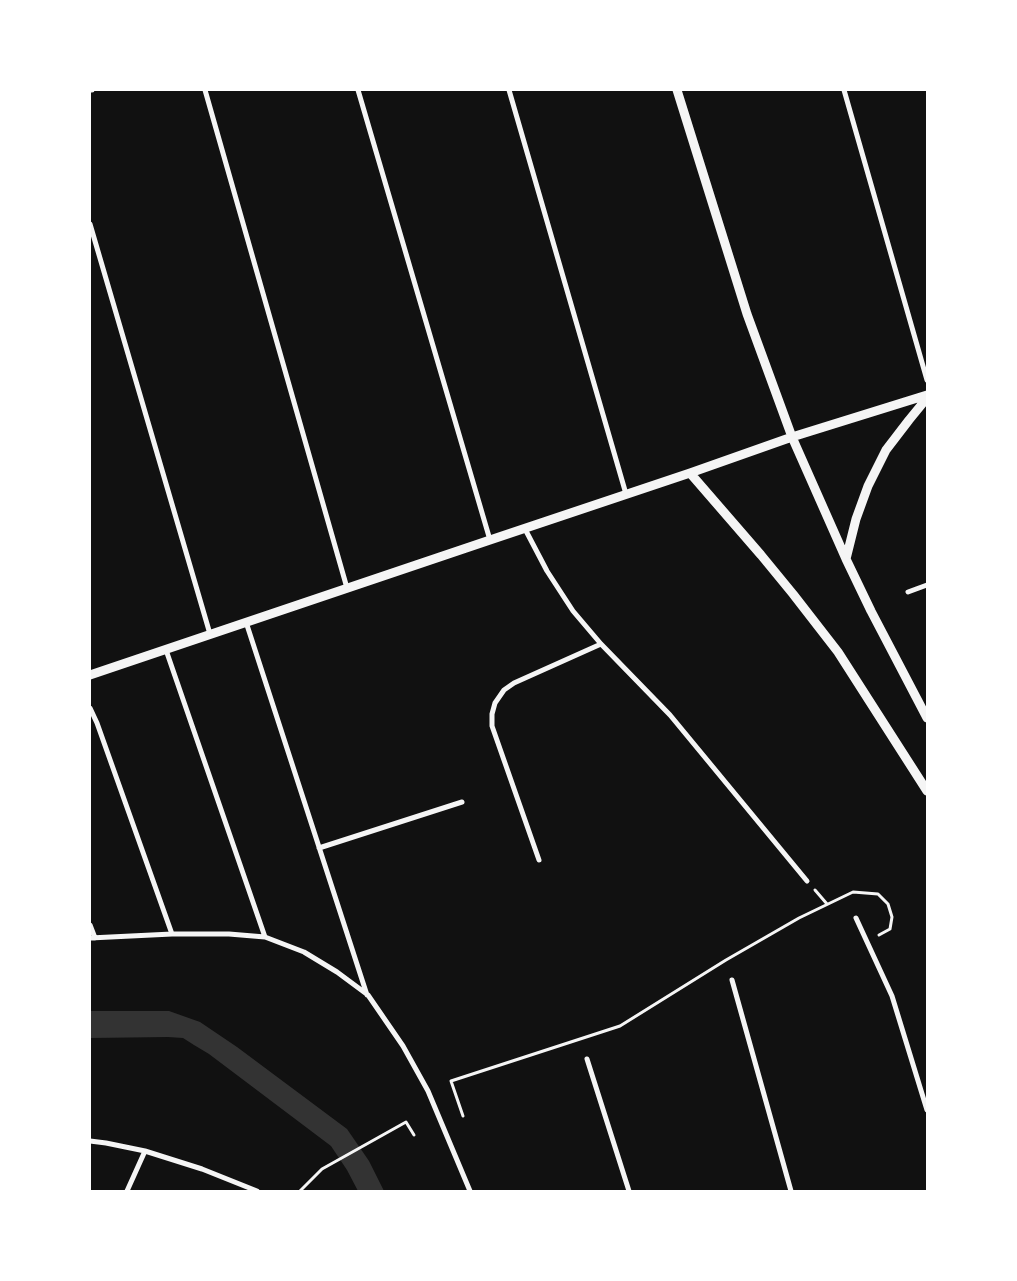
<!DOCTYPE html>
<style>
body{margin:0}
#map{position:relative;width:1017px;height:1281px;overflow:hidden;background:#111;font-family:Quicksand,sans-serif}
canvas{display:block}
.frame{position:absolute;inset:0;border:91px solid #fff;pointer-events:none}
</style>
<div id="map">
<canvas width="1017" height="1281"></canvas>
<div class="frame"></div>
</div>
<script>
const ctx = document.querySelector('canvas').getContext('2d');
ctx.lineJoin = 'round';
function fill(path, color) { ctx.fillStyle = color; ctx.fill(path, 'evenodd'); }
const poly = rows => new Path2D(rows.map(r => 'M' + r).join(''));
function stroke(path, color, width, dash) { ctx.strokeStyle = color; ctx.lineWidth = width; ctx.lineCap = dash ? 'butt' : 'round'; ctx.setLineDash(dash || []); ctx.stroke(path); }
const water = poly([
 [90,1011,169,1011,200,1022,237,1047,347,1129,369,1161,384,1191,358,1191,347,1170,331,1146,209,1054,194,1045,183,1038,168,1037,90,1038]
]);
const path = poly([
 [815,890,827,904],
 [463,1116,451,1081,620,1026,726,960,799,918,853,892,878,894,888,904,892,917,890,929,879,935],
 [300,1191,322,1169,406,1122,414,1135]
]);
const minor = poly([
 [90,90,92,90],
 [205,90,347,588],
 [358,90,490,540],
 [509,90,626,494],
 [844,90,927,380],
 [90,224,210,634],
 [525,529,547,571,573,611,601,644,670,715,807,881],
 [908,592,927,585],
 [246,622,367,995],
 [166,650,265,937],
 [90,708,97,723,172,934],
 [319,848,462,802],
 [539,860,492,726,492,714,495,703,504,690,514,683,601,644],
 [856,918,892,996,927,1110],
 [90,925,95,938],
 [90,938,172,934,229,934,265,937,304,952,337,972,368,995,403,1046,428,1091,470,1191],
 [732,980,791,1191],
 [587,1059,629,1191],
 [90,1141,106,1143,145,1151,202,1169,257,1191],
 [127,1191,145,1151]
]);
const tertiary = poly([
 [677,90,747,314,792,437,846,559,871,611,927,718],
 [690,473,761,555,793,594,838,652,927,791],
 [846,559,856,519,868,486,886,450,909,420,927,398],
 [90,675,490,540,690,473,792,437,927,395]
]);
fill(water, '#333');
stroke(path, '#f5f5f5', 3);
stroke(minor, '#f5f5f5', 5);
stroke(tertiary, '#f5f5f5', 9);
</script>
